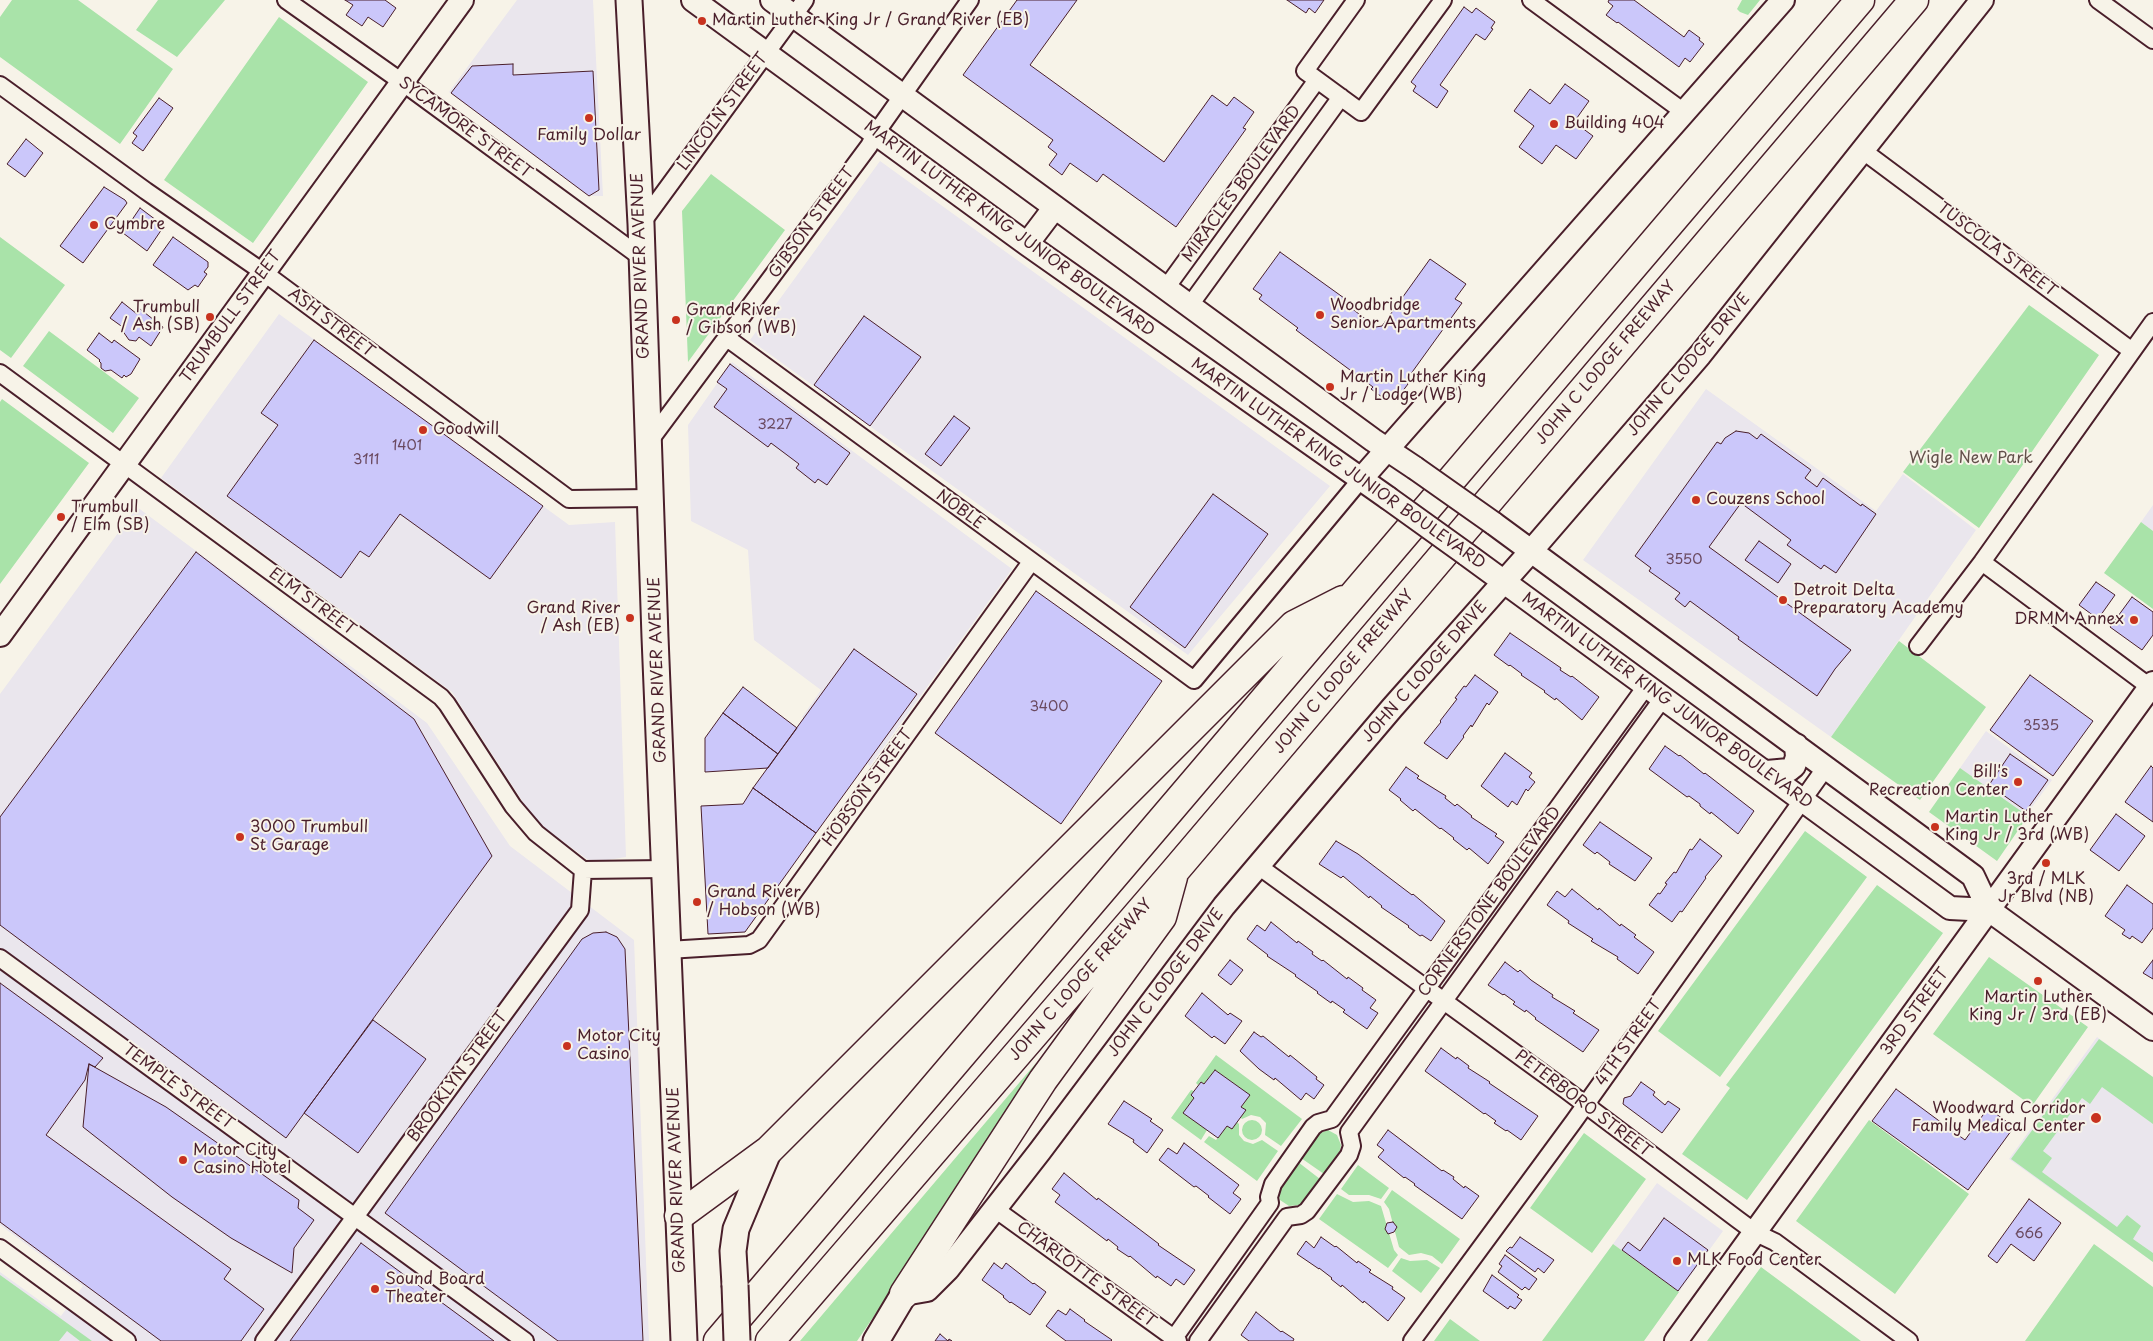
<!DOCTYPE html>
<style>
body{margin:0}
canvas{display:block;background:#f7f3e8}
</style>
<canvas width="2153" height="1341"></canvas>
<script>
const ctx = document.querySelector('canvas').getContext('2d');
ctx.lineJoin = 'round';
function fill(path, color) { ctx.fillStyle = color; ctx.fill(path, 'evenodd'); }
const poly = rows => new Path2D(rows.map(r => 'M' + r).join(''));
function stroke(path, color, width, dash) { ctx.strokeStyle = color; ctx.lineWidth = width; ctx.lineCap = dash ? 'butt' : 'round'; ctx.setLineDash(dash || []); ctx.stroke(path); }
function drawText(font, color, halo, rows, align = 'center') {
  ctx.font = font + ' "Playpen Sans",sans-serif'; ctx.lineWidth = 4; ctx.setLineDash([]); ctx.textBaseline = 'middle'; ctx.strokeStyle = halo; ctx.fillStyle = color; for (const [text, x, y, turn = 0] of rows) {
    ctx.save(); ctx.translate(x, y); ctx.rotate((+turn || 0) * Math.PI / 180); ctx.textAlign = isNaN(turn) ? turn : align; if (halo) ctx.strokeText(text, 0, 0); ctx.fillText(text, 0, 0); ctx.restore();
  }
}
const built = poly([
 [517,0,593,0,603,196,592,196,449,92],
 [880,161,1330,486,1188,655,750,340],
 [279,314,569,525,615,522,626,857,595,862,587,859,539,824,532,816,452,692,161,478],
 [732,362,1012,569,870,766,802,717,821,690,754,640,748,550,691,521,688,425],
 [1706,389,1876,511,1903,474,1976,530,1831,737,1583,560],
 [2153,505,2153,531,2141,522],
 [137,507,427,723,510,846,634,940,649,1341,0,1341,0,1272,61,1316,83,1286,0,1225,0,694],
 [1986,731,2052,780,2026,815,1960,768],
 [2097,1037,2153,1077,2153,1262,2009,1159],
 [1657,1183,1723,1231,1679,1292,1613,1244]
]);
const green = poly([
 [12,0,78,0,173,69,120,144,0,57,0,17],
 [158,0,225,0,177,57,136,30],
 [1742,0,1760,0,1748,15,1740,12,1737,9],
 [279,17,368,82,253,243,164,180],
 [711,174,785,230,688,362,682,211],
 [0,237,65,285,11,358,0,350],
 [2029,305,2099,355,1979,528,1903,472],
 [49,331,139,398,113,433,23,366],
 [2,399,89,463,0,584,0,402],
 [2141,522,2153,531,2153,609,2104,573],
 [1899,641,1986,707,1920,800,1831,737],
 [1960,768,2028,816,1997,861,1929,812],
 [1805,831,1867,877,1720,1077,1658,1031],
 [1877,885,1943,933,1747,1200,1682,1154,1730,1088,1726,1085],
 [1989,957,2088,1027,2032,1106,1933,1034],
 [2099,1039,2153,1077,2153,1124,2102,1087,2090,1104,2082,1098,2043,1151,2052,1158,2042,1172,2117,1227,2127,1215,2141,1226,2133,1239,2153,1253,2153,1262,2011,1159],
 [1216,1055,1302,1119,1281,1146,1265,1135,1266,1123,1260,1117,1251,1115,1242,1119,1240,1117,1245,1110,1241,1107,1249,1095,1215,1070,1204,1084,1201,1082,1198,1085,1196,1083],
 [1036,1063,1043,1068,857,1341,800,1341],
 [1191,1090,1194,1091,1191,1095,1194,1098,1184,1113,1207,1130,1201,1140,1171,1118],
 [1869,1120,1969,1194,1895,1294,1796,1221],
 '1242 1130a10 10 0 1 1 20 0a10 10 0 1 1-20 0Z',
 [1237,1122,1239,1124,1239,1135,1244,1141,1253,1144,1262,1140,1278,1151,1257,1181,1204,1142,1209,1136,1216,1140,1227,1126],
 [1328,1130,1337,1135,1341,1145,1340,1151,1324,1174,1301,1158,1318,1134],
 [1584,1133,1646,1179,1592,1253,1530,1208],
 [1298,1162,1320,1179,1303,1202,1299,1205,1289,1206,1280,1200,1278,1190],
 [1358,1165,1389,1188,1381,1199,1369,1195,1349,1195,1341,1189],
 [1392,1190,1460,1239,1442,1264,1432,1256,1421,1253,1409,1255,1399,1247,1389,1209,1384,1202],
 [1337,1194,1353,1202,1369,1201,1381,1206,1394,1250,1398,1255,1388,1268,1319,1219],
 [1613,1244,1679,1292,1644,1341,1542,1341],
 [2094,1244,2153,1287,2153,1341,2025,1341],
 [1401,1258,1410,1261,1427,1260,1440,1268,1421,1293,1392,1271],
 [1761,1267,1861,1341,1707,1341],
 [0,1275,92,1341,80,1341,67,1331,59,1341,0,1341],
 [1450,1319,1480,1341,1434,1341]
]);
const building = poly([
 [345,0,385,0,396,8,383,27,368,17,362,26,346,15,353,5,345,0],
 [1017,0,1077,0,1030,65,1164,162,1212,95,1227,106,1234,97,1254,112,1243,128,1246,129,1176,227,1103,174,1097,182,1070,163,1062,175,1049,165,1057,154,1048,147,1053,140,963,75,1017,0],
 [1287,0,1324,0,1315,13,1309,8,1306,13,1287,0],
 [1609,0,1634,0,1684,37,1689,30,1700,38,1699,40,1704,44,1690,62,1685,58,1679,67,1618,22,1617,23,1606,15,1613,6,1608,2,1609,0],
 [1464,7,1472,13,1476,8,1495,22,1491,28,1493,29,1485,40,1476,34,1440,85,1448,91,1437,108,1413,91,1416,86,1411,82,1464,7],
 [513,64,513,75,593,71,599,190,589,196,451,93,472,66,513,64],
 [1565,84,1589,101,1574,122,1593,136,1576,159,1556,145,1542,164,1519,147,1534,126,1514,111,1530,89,1550,104,1565,84],
 [159,98,173,108,143,151,132,143,137,136,133,133,159,98],
 [26,139,43,153,25,177,7,164,26,139],
 [104,187,125,200,127,203,83,263,60,246,104,187],
 [140,208,164,226,147,251,123,233,140,208],
 [173,237,208,262,208,267,204,272,207,274,198,287,195,285,188,290,153,265,173,237],
 [1280,252,1344,298,1342,301,1376,327,1382,326,1430,259,1466,284,1455,299,1462,303,1405,382,1408,384,1399,396,1382,397,1371,389,1373,387,1296,330,1298,328,1259,299,1262,295,1253,289,1280,252],
 [122,302,137,314,140,309,163,327,151,346,139,337,136,341,129,340,122,330,124,328,110,318,122,302],
 [864,316,921,357,870,426,814,385,864,316],
 [99,333,112,343,114,340,140,359,131,374,126,377,124,375,122,378,111,370,105,371,101,368,101,363,99,361,100,360,87,350,99,333],
 [314,340,543,506,490,579,400,514,369,557,360,551,341,578,227,496,278,425,261,413,314,340],
 [730,364,850,453,827,485,818,479,815,483,796,468,799,464,771,443,768,447,714,407,727,389,717,382,730,364],
 [954,416,970,428,941,466,925,454,954,416],
 [1736,431,1749,433,1757,439,1761,434,1811,470,1805,478,1817,487,1823,478,1861,506,1862,504,1876,514,1836,573,1824,565,1821,569,1787,545,1791,540,1741,503,1709,547,1851,650,1835,669,1817,696,1738,639,1739,637,1690,601,1685,607,1675,599,1680,593,1649,571,1651,568,1635,556,1717,442,1721,444,1725,438,1736,431],
 [1213,494,1268,534,1185,648,1130,607,1213,494],
 [1759,541,1791,564,1778,583,1745,560,1759,541],
 [196,552,414,719,492,856,286,1138,0,925,0,817,196,552],
 [2096,582,2115,595,2098,619,2079,605,2096,582],
 [1036,591,1162,681,1061,824,935,733,1036,591],
 [2132,597,2153,612,2153,635,2142,650,2110,627,2132,597],
 [1510,633,1561,668,1560,670,1571,677,1572,676,1599,697,1582,720,1556,698,1555,700,1544,692,1545,691,1521,675,1522,674,1510,665,1509,666,1494,655,1510,633],
 [854,649,917,694,816,833,753,788,854,649],
 [1475,675,1498,692,1489,705,1487,703,1472,727,1471,725,1463,736,1464,737,1447,759,1424,743,1441,722,1440,721,1457,699,1455,698,1464,686,1466,687,1475,675],
 [2030,675,2093,721,2053,776,1990,730,2030,675],
 [743,687,797,728,778,754,723,713,743,687],
 [723,713,778,754,768,768,705,772,705,738,723,713],
 [1665,746,1679,756,1680,755,1704,774,1705,773,1754,811,1738,834,1711,812,1710,814,1700,806,1700,804,1689,796,1687,797,1649,769,1665,746],
 [1505,753,1532,773,1529,777,1535,782,1528,791,1526,789,1517,805,1512,801,1508,807,1481,786,1505,753],
 [2010,754,2048,780,2026,811,1989,785,2010,754],
 [2151,766,2153,768,2153,822,2125,802,2151,766],
 [1406,767,1419,776,1417,778,1446,796,1445,798,1455,806,1457,804,1472,816,1471,817,1497,834,1495,836,1504,842,1488,864,1469,848,1467,850,1453,839,1454,838,1441,828,1440,829,1415,809,1413,811,1400,800,1401,799,1389,790,1406,767],
 [753,788,816,833,745,932,708,934,701,806,743,804,753,788],
 [2116,814,2145,836,2119,871,2090,850,2116,814],
 [1600,822,1652,858,1635,881,1609,864,1610,862,1597,852,1595,854,1583,845,1600,822],
 [1700,839,1722,856,1705,877,1706,878,1682,912,1680,911,1672,922,1649,905,1658,893,1660,894,1667,884,1665,883,1674,872,1676,873,1690,849,1692,850,1700,839],
 [1336,841,1358,854,1412,895,1413,894,1445,921,1431,941,1422,935,1420,936,1408,927,1409,926,1381,907,1382,906,1370,896,1369,898,1343,876,1341,878,1319,864,1336,841],
 [2127,885,2153,904,2153,928,2142,943,2132,936,2130,939,2122,934,2125,930,2105,916,2127,885],
 [1572,889,1598,910,1599,908,1620,926,1621,924,1636,935,1634,937,1654,952,1638,974,1617,959,1618,957,1591,941,1593,939,1568,923,1569,921,1547,905,1557,891,1565,897,1572,889],
 [1271,922,1297,943,1298,941,1313,952,1312,954,1322,961,1323,960,1347,979,1348,977,1363,988,1362,990,1376,1000,1370,1008,1378,1013,1367,1029,1343,1012,1345,1010,1332,1001,1331,1003,1317,993,1318,992,1295,976,1296,975,1267,956,1268,955,1247,939,1257,925,1265,931,1271,922],
 [606,932,617,937,625,949,643,1341,558,1341,385,1213,582,939,593,933,606,932],
 [1230,960,1243,970,1231,985,1218,975,1230,960],
 [2153,960,2153,979,2143,973,2153,960],
 [1505,962,1518,972,1520,970,1531,980,1553,995,1552,997,1575,1011,1573,1013,1599,1030,1583,1052,1535,1019,1536,1018,1526,1010,1525,1012,1513,1004,1515,1002,1504,994,1503,995,1488,985,1505,962],
 [0,983,103,1058,95,1067,89,1064,85,1080,46,1135,231,1269,224,1279,264,1309,241,1341,161,1341,0,1222,0,983],
 [1202,993,1228,1015,1230,1013,1242,1021,1225,1044,1214,1036,1212,1038,1185,1016,1202,993],
 [373,1020,426,1059,358,1153,304,1113,373,1020],
 [1254,1032,1261,1037,1263,1036,1289,1057,1290,1055,1317,1077,1316,1079,1324,1085,1314,1099,1306,1093,1301,1100,1275,1078,1274,1080,1259,1069,1240,1051,1254,1032],
 [1441,1048,1456,1059,1457,1057,1469,1066,1468,1068,1490,1082,1489,1083,1538,1116,1521,1140,1507,1130,1506,1131,1494,1123,1496,1121,1485,1113,1484,1114,1425,1071,1441,1048],
 [89,1064,166,1107,299,1200,298,1208,314,1220,294,1248,292,1273,231,1238,172,1197,83,1127,89,1064],
 [1215,1070,1250,1095,1241,1107,1246,1110,1232,1129,1227,1126,1218,1138,1183,1113,1194,1098,1191,1095,1201,1082,1204,1084,1215,1070],
 [1641,1082,1655,1092,1653,1095,1665,1105,1668,1101,1680,1109,1662,1133,1623,1104,1624,1098,1631,1096,1641,1082],
 [1896,1089,1965,1140,1988,1108,2014,1127,1968,1190,1872,1121,1896,1089],
 [1124,1101,1152,1119,1150,1121,1163,1130,1147,1153,1133,1142,1134,1140,1108,1124,1124,1101],
 [1388,1130,1442,1171,1443,1170,1454,1177,1453,1179,1464,1188,1465,1186,1479,1196,1462,1219,1414,1185,1415,1184,1405,1177,1404,1178,1378,1157,1384,1150,1377,1145,1388,1130],
 [1184,1143,1239,1185,1233,1193,1241,1199,1230,1214,1208,1197,1209,1196,1196,1186,1194,1187,1159,1160,1168,1148,1177,1154,1184,1143],
 [1064,1173,1097,1200,1098,1198,1159,1244,1158,1245,1195,1270,1184,1285,1176,1279,1171,1286,1157,1276,1156,1278,1130,1256,1129,1257,1117,1249,1118,1247,1108,1239,1107,1241,1055,1202,1060,1195,1052,1189,1064,1173],
 [2029,1199,2061,1223,2034,1261,2011,1244,1997,1263,1988,1256,2029,1199],
 [1664,1218,1708,1250,1678,1291,1622,1250,1628,1242,1640,1251,1664,1218],
 [1393,1222,1397,1227,1394,1232,1388,1234,1385,1229,1387,1223,1393,1222],
 [1321,1237,1335,1247,1336,1246,1357,1263,1358,1261,1371,1270,1369,1272,1393,1287,1392,1289,1405,1298,1388,1321,1364,1301,1363,1303,1342,1285,1341,1287,1331,1279,1332,1278,1319,1268,1319,1269,1297,1254,1306,1241,1314,1248,1321,1237],
 [1520,1237,1554,1260,1544,1273,1538,1268,1535,1272,1506,1251,1510,1247,1512,1248,1520,1237],
 [361,1243,369,1249,494,1341,290,1341,361,1243],
 [1505,1255,1537,1279,1529,1290,1525,1287,1522,1290,1498,1272,1502,1266,1499,1264,1505,1255],
 [994,1263,1002,1269,1006,1263,1033,1284,1034,1283,1046,1292,1030,1315,1011,1302,1010,1303,1003,1297,1004,1296,982,1280,994,1263],
 [1492,1275,1519,1295,1517,1297,1522,1300,1515,1309,1510,1306,1508,1309,1483,1291,1492,1275],
 [1070,1309,1085,1320,1084,1321,1112,1340,1111,1341,1066,1341,1046,1326,1058,1310,1066,1315,1070,1309],
 [1256,1312,1281,1332,1282,1331,1294,1339,1293,1341,1249,1341,1241,1335,1256,1312],
 [940,1334,948,1341,949,1339,952,1341,935,1341,940,1334]
]);
const street = poly([
 [286,0,402,82,642,258],
 [1356,0,1305,71,1361,112,1443,0],
 [1531,0,1684,112],
 [2098,0,2153,40],
 [0,85,146,191,263,272,569,499,650,498],
 [1862,150,2132,351],
 [641,224,805,0],
 [1166,288,1317,80],
 [1190,305,1341,97],
 [727,338,1194,680,1362,478],
 [0,373,441,697,447,704,513,806,536,833,583,870],
 [648,443,869,146,876,133,970,0],
 [1982,562,2150,687],
 [1918,646,1982,562,2153,322],
 [1257,865,1566,1090,1737,1219,1756,1233,1775,1242,1909,1341],
 [583,870,665,869],
 [668,950,749,945,759,940,1031,562],
 [0,958,525,1341],
 [995,1209,1178,1341],
 [0,1248,127,1341],
 [264,1341,580,910,583,870],
 [1172,1341,1270,1203,1269,1197,1273,1184,1313,1127,1318,1123,1332,1119,1647,685],
 [1198,1341,1287,1217,1301,1215,1307,1211,1349,1155,1352,1146,1349,1132,1663,698],
 [1412,1341,1574,1121,1826,767]
]);
const secondary = poly([
 [693,0,1027,244,1388,498],
 [772,0,1373,440,1415,468],
 [1027,244,1055,207],
 [1362,478,1783,0],
 [1493,523,1973,876,1989,910,2153,1029],
 [1466,554,1950,908,1989,910],
 [0,635,462,0],
 [1767,772,1789,770,1794,766,1797,757,1796,745],
 [904,1294,927,1290,948,1269,1040,1151,1224,906,1392,708,1532,550,1700,355,1982,0],
 [1676,1341,2153,683]
]);
const primary = poly([
 [629,0,641,224,655,637,684,1341],
 [735,1285,733,1251,736,1229,769,1150],
 [876,1341,904,1294]
]);
const highway = poly([
 [679,1216,769,1150,1294,625,1343,600],
 [904,1294,1043,1080,1162,917,1173,877],
 [718,1341,1860,0],
 [770,1341,1174,872,1914,0]
]);
const secondaryBridge = poly([
 [1415,468,1493,523],
 [1388,498,1466,554]
]);
const primaryBridge = poly([
 [735,1285,737,1341]
]);
const markers = [
 [702,21,5,"#c8321e"],
 [589,118,5,"#c8321e"],
 [1554,124,5,"#c8321e"],
 [94,225,5,"#c8321e"],
 [1320,315,5,"#c8321e"],
 [210,317,5,"#c8321e"],
 [676,320,5,"#c8321e"],
 [1330,387,5,"#c8321e"],
 [423,430,5,"#c8321e"],
 [1696,500,5,"#c8321e"],
 [61,517,5,"#c8321e"],
 [1783,600,5,"#c8321e"],
 [630,618,5,"#c8321e"],
 [2134,620,5,"#c8321e"],
 [2018,782,5,"#c8321e"],
 [1935,827,5,"#c8321e"],
 [240,837,5,"#c8321e"],
 [2046,863,5,"#c8321e"],
 [697,902,5,"#c8321e"],
 [2038,981,5,"#c8321e"],
 [567,1046,5,"#c8321e"],
 [2096,1118,6,"#c8321e"],
 [183,1160,5,"#c8321e"],
 [1677,1261,5,"#c8321e"],
 [375,1289,5,"#c8321e"]
];
const numberNames = [
 ["3227",775,425],
 ["1401",407,446],
 ["3111",366,460],
 ["3550",1684,560],
 ["3400",1049,707],
 ["3535",2041,726],
 ["666",2029,1234]
];
const poiNames = [
 ["Martin Luther King Jr / Grand River (EB)",712,21],
 ["Building 404",1564,124],
 ["Family Dollar",589,136,"center"],
 ["Cymbre",104,225],
 ["Woodbridge",1330,306],
 ["Senior Apartments",1330,324],
 ["Trumbull",200,308,"right"],
 ["/ Ash (SB)",200,326,"right"],
 ["Grand River",686,311],
 ["/ Gibson (WB)",686,329],
 ["Martin Luther King",1340,378],
 ["Jr / Lodge (WB)",1340,396],
 ["Goodwill",433,430],
 ["Couzens School",1706,500],
 ["Trumbull",71,508],
 ["/ Elm (SB)",71,526],
 ["Detroit Delta",1793,591],
 ["Preparatory Academy",1793,609],
 ["Grand River",620,609,"right"],
 ["/ Ash (EB)",620,627,"right"],
 ["DRMM Annex",2124,620,"right"],
 ["Bill's",2008,773,"right"],
 ["Recreation Center",2008,791,"right"],
 ["Martin Luther",1945,818],
 ["King Jr / 3rd (WB)",1945,836],
 ["3000 Trumbull",250,828],
 ["St Garage",250,846],
 ["3rd / MLK",2046,880,"center"],
 ["Jr Blvd (NB)",2046,898,"center"],
 ["Grand River",707,893],
 ["/ Hobson (WB)",707,911],
 ["Martin Luther",2038,998,"center"],
 ["King Jr / 3rd (EB)",2038,1016,"center"],
 ["Motor City",577,1037],
 ["Casino",577,1055],
 ["Woodward Corridor",2085,1109,"right"],
 ["Family Medical Center",2085,1127,"right"],
 ["Motor City",193,1151],
 ["Casino Hotel",193,1169],
 ["MLK Food Center",1687,1261],
 ["Sound Board",385,1280],
 ["Theater",385,1298]
];
const streetNames = [
 ["LINCOLN STREET",723,112,-54],
 ["SYCAMORE STREET",465,128,36],
 ["MIRACLES BOULEVARD",1242,184,-54],
 ["GIBSON STREET",812,223,-54],
 ["MARTIN LUTHER KING JUNIOR BOULEVARD",1009,229,36],
 ["TUSCOLA STREET",1997,250,37],
 ["GRAND RIVER AVENUE",641,266,-92],
 ["TRUMBULL STREET",231,317,-54],
 ["ASH STREET",331,323,37],
 ["JOHN C LODGE FREEWAY",1606,363,-50],
 ["JOHN C LODGE DRIVE",1689,365,-50],
 ["MARTIN LUTHER KING JUNIOR BOULEVARD",1338,464,35],
 ["NOBLE",960,510,36],
 ["ELM STREET",312,602,36],
 ["GRAND RIVER AVENUE",658,670,-92],
 ["JOHN C LODGE FREEWAY",1344,672,-50],
 ["JOHN C LODGE DRIVE",1425,672,-49],
 ["MARTIN LUTHER KING JUNIOR BOULEVARD",1667,701,36],
 ["HOBSON STREET",868,788,-54],
 ["CORNERSTONE BOULEVARD",1490,902,-54],
 ["JOHN C LODGE FREEWAY",1081,980,-49],
 ["JOHN C LODGE DRIVE",1166,983,-53],
 ["3RD STREET",1915,1012,-54],
 ["4TH STREET",1629,1043,-55],
 ["BROOKLYN STREET",458,1077,-54],
 ["TEMPLE STREET",178,1087,36],
 ["PETERBORO STREET",1583,1104,37],
 ["GRAND RIVER AVENUE",677,1180,-92],
 ["CHARLOTTE STREET",1086,1275,36]
];
const parkNames = [
 ["Wigle New Park",1971,459]
];
fill(built, '#eae6ed');
fill(green, '#a9e3a9');
fill(building, '#cbc7fa');
stroke(building, '#4a1f2b', 1);
stroke(street, '#4a1f2b', 20);
stroke(secondary, '#4a1f2b', 26);
stroke(primary, '#4a1f2b', 29);
stroke(highway, '#4a1f2b', 31);
stroke(street, '#f7f3e8', 16);
stroke(secondary, '#f7f3e8', 22);
stroke(primary, '#f7f3e8', 25);
stroke(highway, '#f7f3e8', 28);
stroke(secondaryBridge, '#4a1f2b', 26, []);
stroke(primaryBridge, '#4a1f2b', 29, []);
stroke(secondaryBridge, '#f7f3e8', 22);
stroke(primaryBridge, '#f7f3e8', 25);
for (const [x, y, r, color] of markers) { const dot = new Path2D(); dot.arc(x, y, r, 0, 2 * Math.PI); ctx.fillStyle = color; ctx.fill(dot); stroke(dot, '#f7f3e8', 2); }
drawText('14px', '#6a495f', null, numberNames);
drawText('16px', '#4a1f2b', '#f7f3e8', poiNames, 'left');
drawText('16px', '#4a1f2b', '#f7f3e8', streetNames);
drawText('16px', '#62504a', '#f7f3e8', parkNames);
</script>
